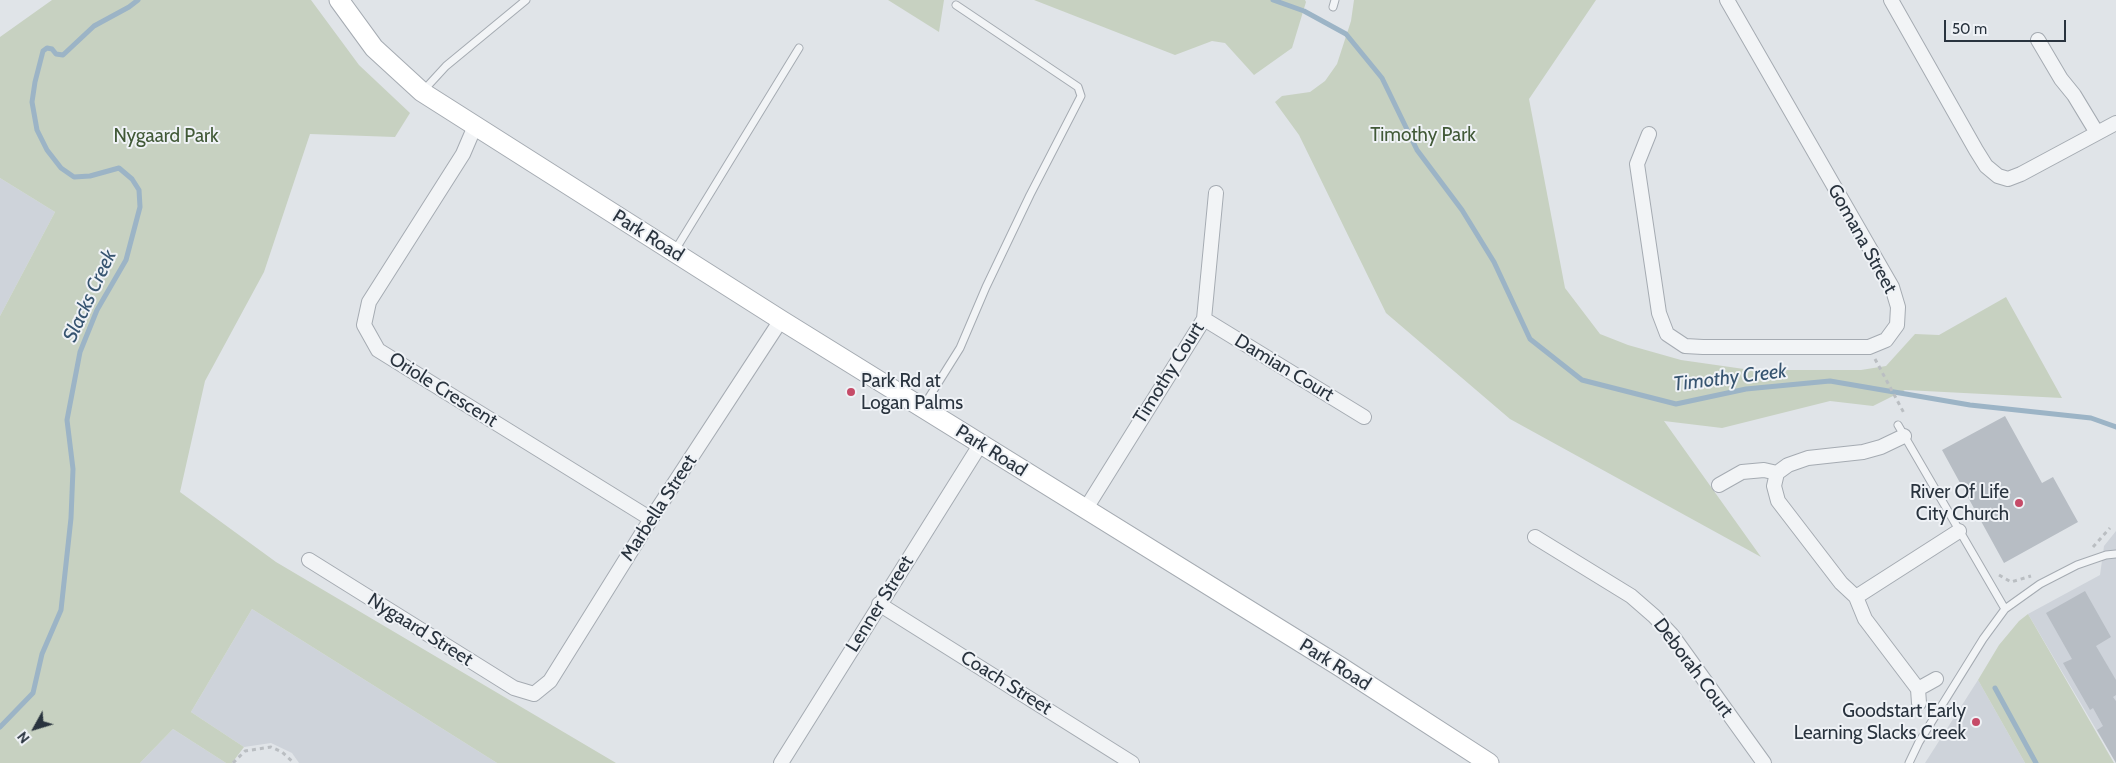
<!DOCTYPE html>
<style>
body{margin:0}
#map{position:relative;width:2116px;height:763px;overflow:hidden;background:#e0e4e8;font-family:Cabin,sans-serif}
canvas{display:block}
.north{position:absolute;left:10px;top:703px;width:50px;height:50px;-webkit-text-stroke:4px #eff2f6;paint-order:stroke;rotate:231deg;font-size:14px;font-weight:700;line-height:20px;text-align:center;color:#29333e}
.north::after{content:'';display:block;margin:auto;width:18px;height:22px;background:#29333e;clip-path:polygon(50% 0,100% 100%,50% 72%,0 100%)}
.scale{position:absolute;left:1944px;top:20px;width:122px;height:22px;box-sizing:border-box;border:2px solid #29333e;border-top:0;padding-left:6px;font-size:15px;line-height:18px;white-space:nowrap;color:#29333e;-webkit-text-stroke:4px #eff2f6;paint-order:stroke}
</style>
<div id="map">
<canvas width="2116" height="763"></canvas>
<div class="north">N</div>
<div class="scale">50 m</div>
</div>
<script>
const ctx = document.querySelector('canvas').getContext('2d');
ctx.lineJoin = 'round';
function fill(path, color) { ctx.fillStyle = color; ctx.fill(path, 'evenodd'); }
const poly = rows => new Path2D(rows.map(r => 'M' + r).join(''));
function stroke(path, color, width, dash) { ctx.strokeStyle = color; ctx.lineWidth = width; ctx.lineCap = dash ? 'butt' : 'round'; ctx.setLineDash(dash || []); ctx.stroke(path); }
function drawText(font, color, halo, rows, align = 'center') {
  ctx.font = font + ' Cabin,sans-serif'; ctx.lineWidth = 4; ctx.setLineDash([]); ctx.textBaseline = 'middle'; ctx.strokeStyle = halo; ctx.fillStyle = color; for (const [text, x, y, turn = 0] of rows) {
    ctx.save(); ctx.translate(x, y); ctx.rotate((+turn || 0) * Math.PI / 180); ctx.textAlign = isNaN(turn) ? turn : align; if (halo) ctx.strokeText(text, 0, 0); ctx.fillText(text, 0, 0); ctx.restore();
  }
}
const built = poly([
 [0,178,55,212,0,316],
 [2116,531,2116,763,2028,614,2100,575,2104,546],
 [252,609,497,763,299,763,292,753,271,743,244,747,191,712],
 [1978,680,2025,763,1925,763],
 [173,729,226,763,140,763]
]);
const green = poly([
 [52,0,311,0,359,65,410,113,395,137,310,134,264,272,205,381,180,492,276,562,616,763,497,763,252,609,191,712,244,747,232,763,226,763,173,729,140,763,0,763,0,316,55,212,0,178,0,37],
 [888,0,944,0,939,32],
 [1034,0,1305,0,1306,2,1292,48,1254,75,1225,43,1212,41,1175,55],
 [1354,0,1596,0,1529,99,1565,288,1600,334,1628,345,1681,360,1751,370,1861,370,1886,366,1915,334,1939,335,2006,297,2062,398,1905,390,1873,406,1830,401,1722,428,1664,421,1761,557,1510,419,1386,313,1299,135,1275,102,1282,96,1310,92,1325,81,1337,64,1351,21],
 [2028,614,2114,763,2025,763,1978,680,1999,645,2019,621]
]);
const stream = poly([
 [1273,0,1304,11,1346,34,1382,78,1417,150,1462,210,1494,262,1530,339,1582,380,1676,404,1746,389,1830,381,1970,405,2091,418,2116,427],
 [1995,688,2036,763],
 [0,727,33,693,42,654,61,610,71,518,73,469,67,420,80,352,97,310,126,260,140,207,139,190,132,179,119,168,90,176,74,177,61,168,47,150,37,130,32,102,35,82,43,51,47,48,52,49,56,54,63,55,94,26,129,7,138,0]
]);
const building = poly([
 [2005,416,2042,483,2053,477,2078,522,2004,563,1942,450],
 [2085,591,2111,637,2096,646,2116,680,2116,695,2113,697,2116,701,2116,763,2097,730,2103,726,2093,708,2090,710,2063,663,2072,659,2046,613]
]);
const path = poly([
 [1875,359,1905,415],
 [2093,547,2110,528],
 [1999,575,2011,582,2031,576],
 [233,763,245,751,271,747,282,752,294,763]
]);
const lane = poly([
 [1333,7,1335,0],
 [423,91,446,66,526,0],
 [674,252,799,48],
 [923,407,960,348,986,287,1030,195,1081,96,1078,87,956,5],
 [1898,425,2005,609],
 [1909,763,1919,742,1983,639,2005,609,2040,584,2077,565,2106,555,2116,554]
]);
const street = poly([
 [1891,0,1976,150,1986,166,1998,176,2008,179,2021,174,2116,123],
 [2038,40,2061,79,2074,95,2097,133],
 [475,126,463,154,369,302,364,325,378,350,651,519],
 [1649,134,1637,164,1659,313,1667,334,1685,346,1703,347,1869,347,1886,340,1897,325,1898,307,1892,287,1727,0],
 [1204,319,1364,417],
 [1904,436,1881,447,1863,452,1808,458,1788,465,1777,473,1774,486,1778,501,1841,583,1856,597,1865,619,1918,689],
 [1719,485,1742,472,1764,470,1777,473],
 [1085,510,1204,319,1216,193],
 [1535,537,1631,596,1654,616,1672,635,1764,763],
 [309,560,514,688,534,694,550,681,651,519,781,320],
 [1856,597,1959,531],
 [879,604,1132,763],
 [1919,703,1918,689,1936,679],
 [781,763,980,445]
]);
const secondary = poly([
 [339,0,374,48,422,92,781,320,1339,666,1489,763]
]);
const markers = [
 [851,392,5,"#c64b68"],
 [2019,503,5,"#c64b68"],
 [1976,722,5,"#c64b68"]
];
const parkNames = [
 ["Timothy Park",1423,135],
 ["Nygaard Park",166,136]
];
const streetNames = [
 ["Park Road",648,236,32],
 ["Gomana Street",1862,239,61],
 ["Damian Court",1284,368,31],
 ["Timothy Court",1169,373,-58],
 ["Oriole Crescent",443,390,32],
 ["Park Road",991,451,32],
 ["Marbella Street",659,508,-57],
 ["Lenner Street",880,604,-58],
 ["Nygaard Street",420,630,32],
 ["Park Road",1335,665,32],
 ["Deborah Court",1693,668,53],
 ["Coach Street",1006,683,32]
];
const poiNames = [
 ["Park Rd at",861,381,"left"],
 ["Logan Palms",861,403,"left"],
 ["River Of Life",2009,492],
 ["City Church",2009,514],
 ["Goodstart Early",1966,711],
 ["Learning Slacks Creek",1966,733]
];
const waterNames = [
 ["Slacks Creek",90,296,-65],
 ["Timothy Creek",1730,378,-7]
];
fill(built, '#ced3da');
fill(green, '#c7d1c1');
stroke(stream, '#9cb4c6', 5);
fill(building, '#b7bdc4');
stroke(lane, '#a5abb2', 9);
stroke(street, '#a5abb2', 16);
stroke(secondary, '#a5abb2', 21);
stroke(path, '#babec2', 3, [4, 4]);
stroke(lane, '#f2f4f6', 7);
stroke(street, '#f2f4f6', 14);
stroke(secondary, '#fff', 19);
for (const [x, y, r, color] of markers) { const dot = new Path2D(); dot.arc(x, y, r, 0, 2 * Math.PI); ctx.fillStyle = color; ctx.fill(dot); stroke(dot, '#eff2f6', 2); }
drawText('19px', '#415937', '#eff2f6', parkNames);
drawText('19px', '#29333e', '#eff2f6', streetNames);
drawText('19px', '#29333e', '#eff2f6', poiNames, 'right');
drawText('italic 20px', '#365470', '#eff2f6', waterNames);
</script>
